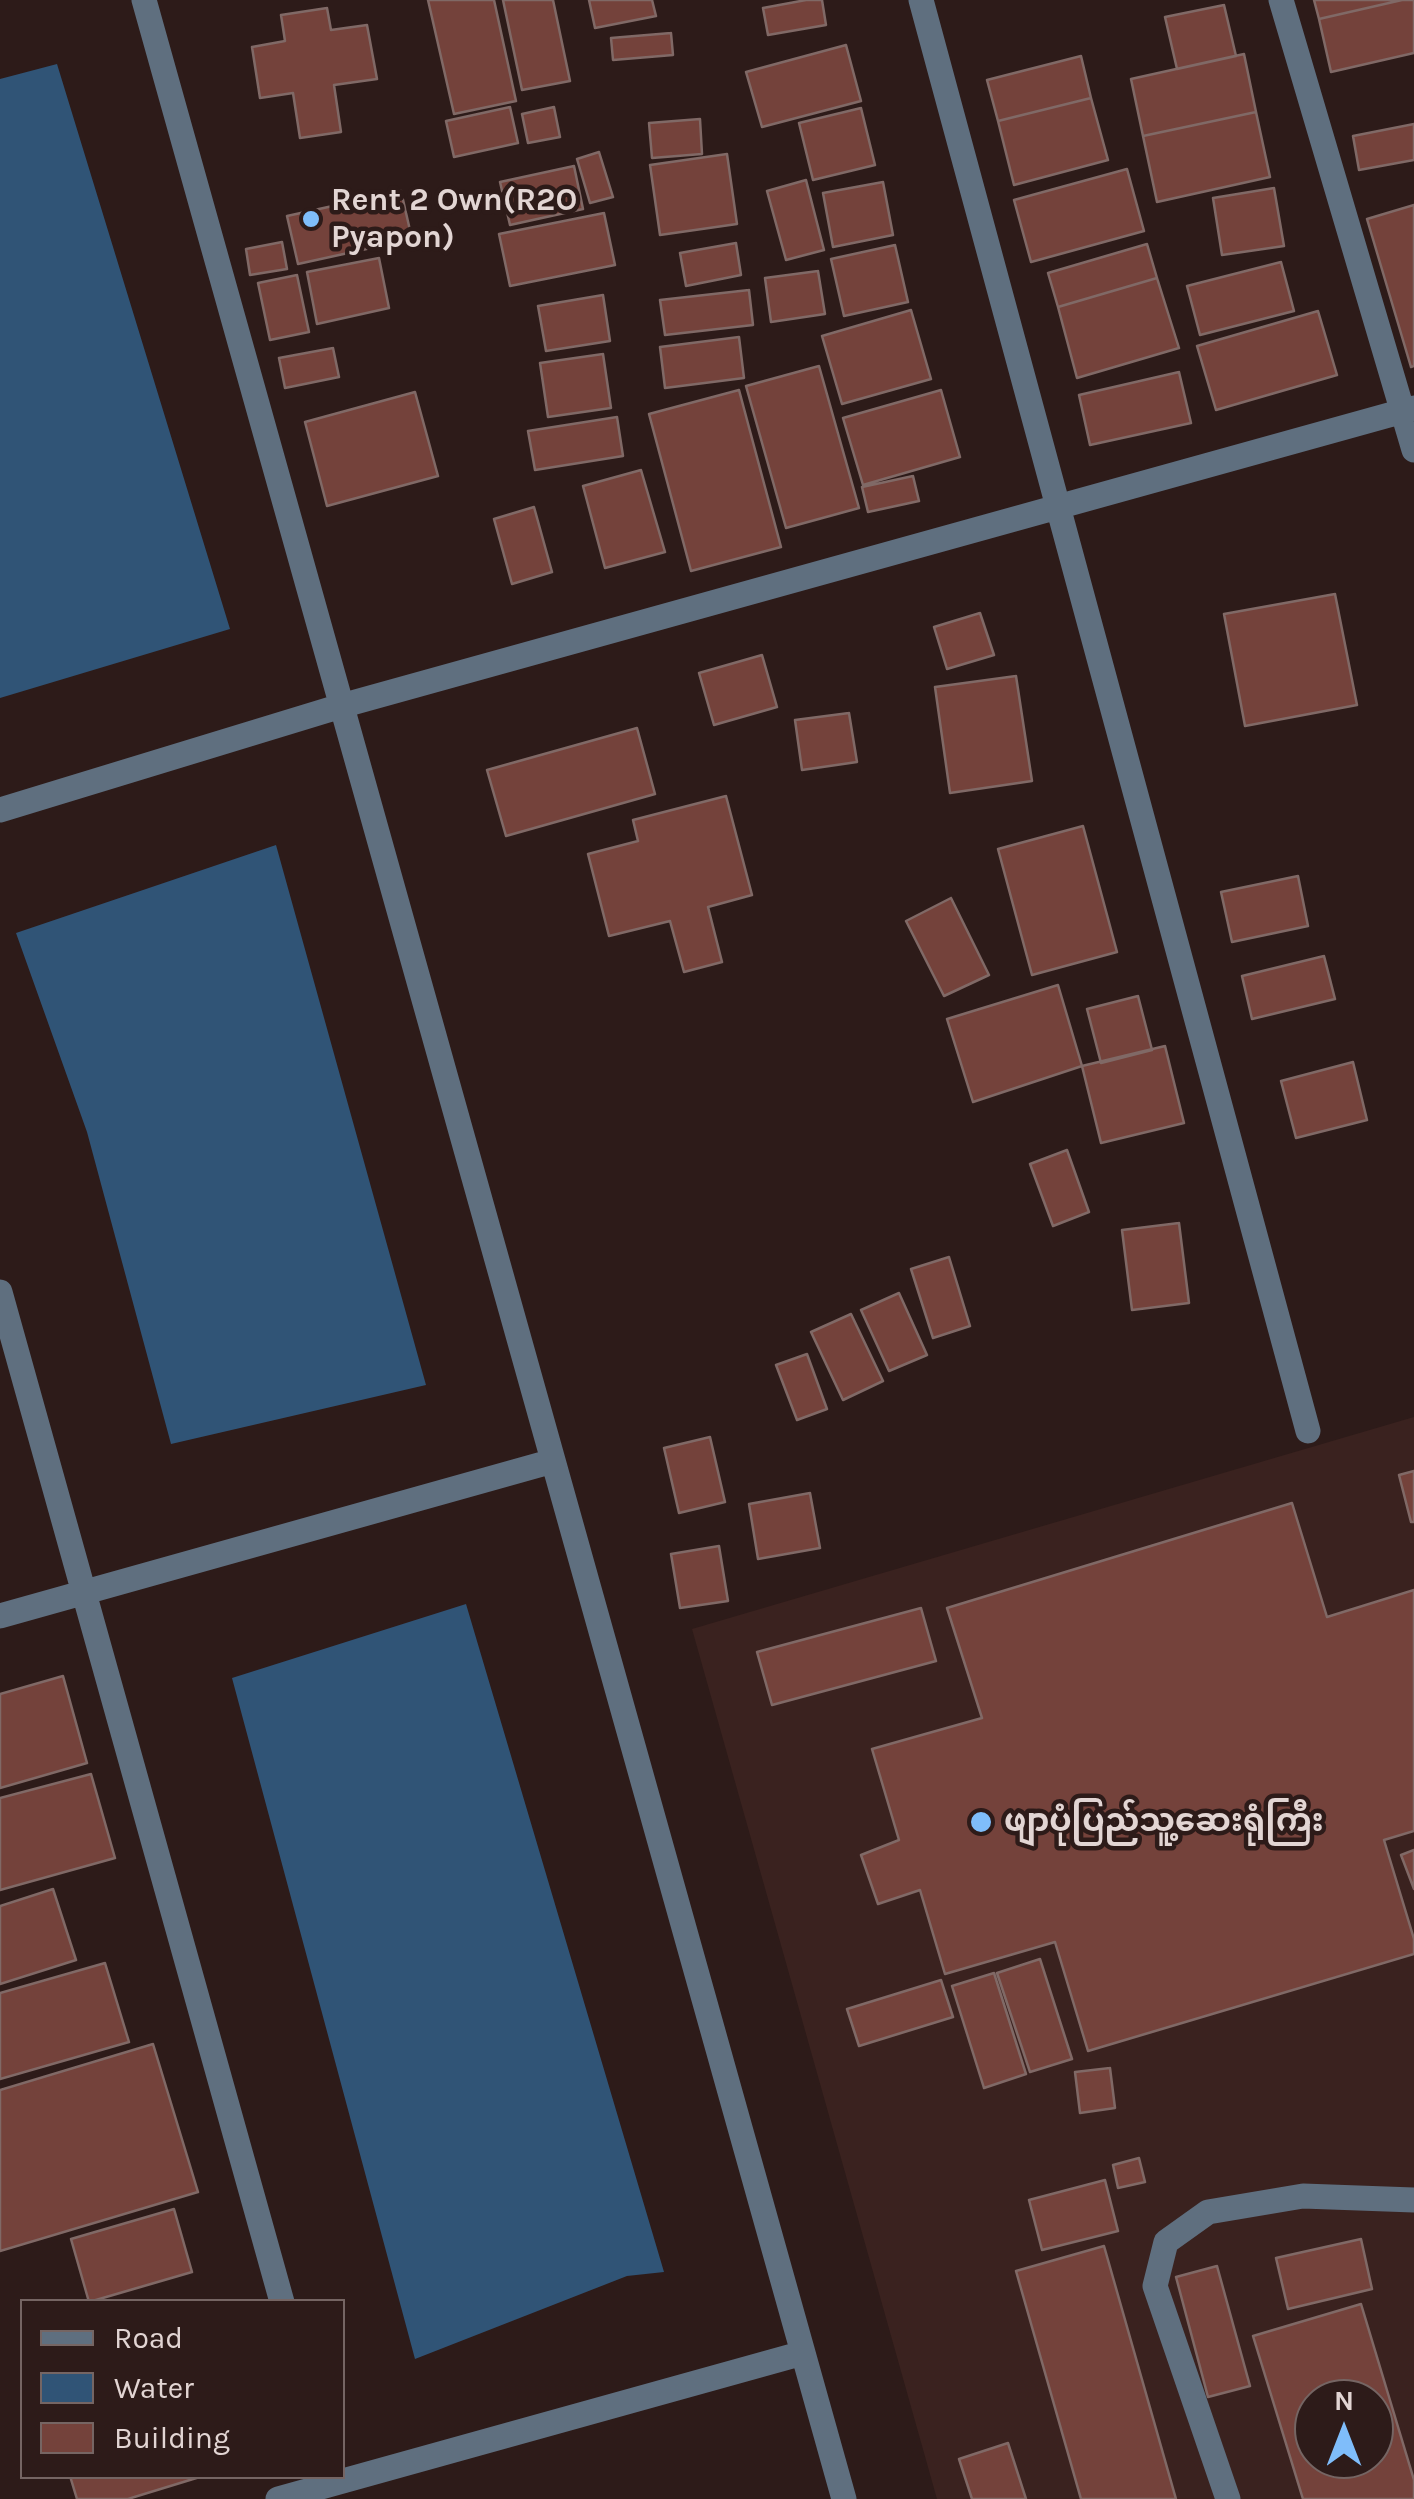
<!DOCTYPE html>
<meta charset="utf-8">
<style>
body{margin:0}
#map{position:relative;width:1414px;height:2499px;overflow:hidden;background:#2d1b19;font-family:Karla,sans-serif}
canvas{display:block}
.legend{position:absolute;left:20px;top:2299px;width:325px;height:180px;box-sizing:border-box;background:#2d1b19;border:2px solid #756563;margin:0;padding:12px 18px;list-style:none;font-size:30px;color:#e2d5d3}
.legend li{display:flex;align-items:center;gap:20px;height:50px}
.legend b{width:50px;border:2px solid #756563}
.north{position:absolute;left:1294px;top:2379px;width:100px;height:100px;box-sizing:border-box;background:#2d1b19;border:2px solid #756563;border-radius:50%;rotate:0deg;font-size:28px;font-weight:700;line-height:40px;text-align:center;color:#e2d5d3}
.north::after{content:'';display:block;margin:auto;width:35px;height:45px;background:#7fbdfa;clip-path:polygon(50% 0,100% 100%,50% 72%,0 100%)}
</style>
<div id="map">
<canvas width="1414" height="2499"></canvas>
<ul class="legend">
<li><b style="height:12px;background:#5f6f7f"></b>Road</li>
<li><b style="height:28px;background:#305476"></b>Water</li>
<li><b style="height:28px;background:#74423b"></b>Building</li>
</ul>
<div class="north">N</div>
</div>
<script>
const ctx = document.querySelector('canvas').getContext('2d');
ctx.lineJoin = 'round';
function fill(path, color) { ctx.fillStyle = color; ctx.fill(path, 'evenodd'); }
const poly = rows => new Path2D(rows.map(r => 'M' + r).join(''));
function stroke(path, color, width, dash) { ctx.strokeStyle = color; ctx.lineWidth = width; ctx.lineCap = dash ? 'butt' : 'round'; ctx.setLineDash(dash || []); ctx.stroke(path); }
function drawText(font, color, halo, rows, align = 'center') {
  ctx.font = font + ' Karla,"Noto Sans Myanmar",sans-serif'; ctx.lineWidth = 9; ctx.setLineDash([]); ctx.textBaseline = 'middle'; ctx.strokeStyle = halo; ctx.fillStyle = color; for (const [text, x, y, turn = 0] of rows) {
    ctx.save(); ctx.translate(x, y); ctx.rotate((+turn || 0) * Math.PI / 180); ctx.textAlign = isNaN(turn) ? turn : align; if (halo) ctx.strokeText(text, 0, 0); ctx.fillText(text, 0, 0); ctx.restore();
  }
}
const built = poly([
 [1414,1417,1414,2499,937,2499,692,1629],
 [1314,2399,1374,2399,1374,2459,1314,2459]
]);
const water = poly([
 [57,64,230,629,0,698,0,79],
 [276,845,426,1385,171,1444,87,1132,16,933],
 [466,1604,664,2272,627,2276,415,2359,232,1678]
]);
const building = poly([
 [428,0,494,0,516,101,454,114,428,0],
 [503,0,553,0,570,81,522,90,503,0],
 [589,0,652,0,656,16,595,28,589,0],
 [806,0,822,0,826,25,768,35,763,8,806,0],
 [1314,0,1402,0,1319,19,1314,0],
 [1402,0,1414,0,1414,53,1331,72,1319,19,1402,0],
 [1224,5,1236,56,1177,69,1165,17,1224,5],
 [327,8,331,30,367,25,377,79,334,85,341,132,300,138,293,93,260,98,252,47,285,41,281,15,327,8],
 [671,33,673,55,613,60,611,38,671,33],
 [846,45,861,101,762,127,746,72,846,45],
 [1244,54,1256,112,1143,136,1131,79,1244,54],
 [1081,56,1091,98,998,121,987,80,1081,56],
 [1091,98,1108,160,1014,185,998,121,1091,98],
 [510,107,518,143,454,157,446,121,510,107],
 [554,107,560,137,528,143,522,114,554,107],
 [861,108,875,165,813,180,799,123,861,108],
 [1256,112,1270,177,1157,202,1143,136,1256,112],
 [700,119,702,154,652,158,649,123,700,119],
 [1414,124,1414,160,1359,170,1353,136,1414,124],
 [599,152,613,197,590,203,577,159,599,152],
 [727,154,737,224,660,235,650,165,727,154],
 [574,166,583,209,510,225,500,182,574,166],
 [1127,169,1144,231,1031,262,1014,200,1127,169],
 [806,180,824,250,786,260,767,191,806,180],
 [883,182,893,235,833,247,823,193,883,182],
 [1274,188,1284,246,1222,255,1213,198,1274,188],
 [401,191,412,239,298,264,287,216,401,191],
 [1414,205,1414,366,1411,367,1367,219,1414,205],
 [604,213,615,265,510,286,499,234,604,213],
 [282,242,287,269,250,275,246,249,282,242],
 [736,243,741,275,686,286,680,253,736,243],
 [1147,244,1157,278,1058,307,1048,273,1147,244],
 [895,245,908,302,844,316,831,259,895,245],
 [379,258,389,308,317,324,307,272,379,258],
 [1281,262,1294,311,1200,335,1187,286,1281,262],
 [818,271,825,314,771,322,765,278,818,271],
 [297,275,309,332,270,340,258,283,297,275],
 [1157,278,1179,348,1077,378,1058,307,1157,278],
 [749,290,753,325,665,335,660,300,749,290],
 [603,295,610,341,546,351,538,306,603,295],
 [911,310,931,379,842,404,822,336,911,310],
 [1318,311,1337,375,1216,410,1197,346,1318,311],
 [739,337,744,378,665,388,660,347,739,337],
 [333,348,339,377,285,388,279,358,333,348],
 [603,354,611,408,548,417,540,363,603,354],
 [819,366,859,508,786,528,746,386,819,366],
 [1179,372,1191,423,1090,445,1079,395,1179,372],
 [739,390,781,547,691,571,649,414,739,390],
 [941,390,960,457,863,485,843,418,941,390],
 [415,392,438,476,327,506,305,422,415,392],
 [617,417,623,456,535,470,528,431,617,417],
 [641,470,665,552,605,568,583,486,641,470],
 [913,476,919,501,868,512,862,487,913,476],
 [534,507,552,572,512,584,494,519,534,507],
 [1335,594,1357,705,1245,726,1224,614,1335,594],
 [980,613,994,655,947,669,934,627,980,613],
 [762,655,777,707,714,725,699,673,762,655],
 [1016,676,1032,781,950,793,935,687,1016,676],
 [849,713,857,762,802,770,795,720,849,713],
 [637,728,655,794,506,836,487,770,637,728],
 [726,796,752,895,708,907,722,962,684,972,670,921,609,936,588,854,638,841,633,820,726,796],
 [1083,826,1117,952,1032,975,998,849,1083,826],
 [1298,876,1308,926,1232,942,1221,892,1298,876],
 [951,898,989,975,944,996,906,921,951,898],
 [1324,956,1335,999,1252,1019,1242,976,1324,956],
 [1058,985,1082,1066,973,1102,947,1019,1058,985],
 [1138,996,1152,1050,1101,1063,1087,1009,1138,996],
 [1165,1046,1184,1123,1101,1143,1082,1066,1165,1046],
 [1353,1062,1367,1120,1296,1138,1281,1081,1353,1062],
 [1067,1150,1089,1212,1053,1226,1030,1164,1067,1150],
 [1179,1223,1189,1303,1132,1310,1122,1230,1179,1223],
 [949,1257,970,1326,933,1338,911,1269,949,1257],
 [899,1293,927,1355,889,1371,861,1310,899,1293],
 [851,1314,883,1381,843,1400,811,1332,851,1314],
 [807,1354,827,1409,797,1420,776,1365,807,1354],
 [710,1437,725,1502,679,1513,664,1448,710,1437],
 [1414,1471,1414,1522,1411,1522,1399,1475,1414,1471],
 [810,1493,820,1548,758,1559,749,1504,810,1493],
 [1292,1503,1327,1617,1414,1590,1414,1831,1384,1840,1414,1939,1414,1954,1088,2051,1055,1942,945,1974,920,1890,878,1904,861,1855,899,1840,872,1749,982,1718,947,1608,1292,1503],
 [719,1546,728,1601,680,1608,671,1554,719,1546],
 [921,1608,936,1661,772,1705,757,1652,921,1608],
 [63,1676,87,1763,0,1788,0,1694,63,1676],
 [91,1774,115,1858,0,1890,0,1798,91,1774],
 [1414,1850,1414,1889,1401,1855,1414,1850],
 [53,1889,76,1960,0,1984,0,1906,53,1889],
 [1040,1959,1072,2059,1030,2072,997,1973,1040,1959],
 [105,1963,129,2042,0,2079,0,1993,105,1963],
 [994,1973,1026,2074,984,2088,952,1986,994,1973],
 [941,1980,953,2017,859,2046,847,2009,941,1980],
 [153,2044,198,2192,0,2251,0,2090,153,2044],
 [1110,2068,1115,2108,1080,2113,1075,2072,1110,2068],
 [1139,2158,1145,2182,1118,2188,1113,2165,1139,2158],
 [1105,2180,1118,2231,1042,2250,1029,2200,1105,2180],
 [174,2209,192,2272,89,2302,71,2239,174,2209],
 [1361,2239,1372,2289,1288,2309,1276,2258,1361,2239],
 [1104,2246,1176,2499,1081,2499,1016,2271,1104,2246],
 [1217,2266,1250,2386,1208,2397,1176,2277,1217,2266],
 [1361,2304,1414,2480,1414,2499,1303,2499,1253,2336,1361,2304],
 [1314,2399,1374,2399,1374,2459,1314,2459,1314,2399],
 [1008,2443,1026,2499,972,2499,959,2459,1008,2443],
 [70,2476,203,2476,128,2499,77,2499,70,2476]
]);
const minor = poly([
 [144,0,844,2499],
 [921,0,1308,1431],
 [1281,0,1414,450],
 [0,810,341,706,1414,408],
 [0,1292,282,2302],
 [0,1616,553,1461],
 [278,2499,803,2353],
 [1228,2499,1155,2286,1166,2242,1208,2212,1303,2196,1414,2200]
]);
const markers = [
 [311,219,10,"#7fbdfa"],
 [981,1822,12,"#7fbdfa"]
];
const poiNames = [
 ["Rent 2 Own(R2O",331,201],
 ["Pyapon)",331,238],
 ["ဖျာပုံပြည်သူ့ဆေးရုံကြီး",1004,1822]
];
fill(built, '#3a221f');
fill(water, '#305476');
fill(building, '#74423b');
stroke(building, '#806966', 2.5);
stroke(minor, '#5f6f7f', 25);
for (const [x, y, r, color] of markers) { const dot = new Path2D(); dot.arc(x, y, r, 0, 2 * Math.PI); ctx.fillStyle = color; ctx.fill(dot); stroke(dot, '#2d1b19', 4); }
drawText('bold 32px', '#e2d5d3', '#2d1b19', poiNames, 'left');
</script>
